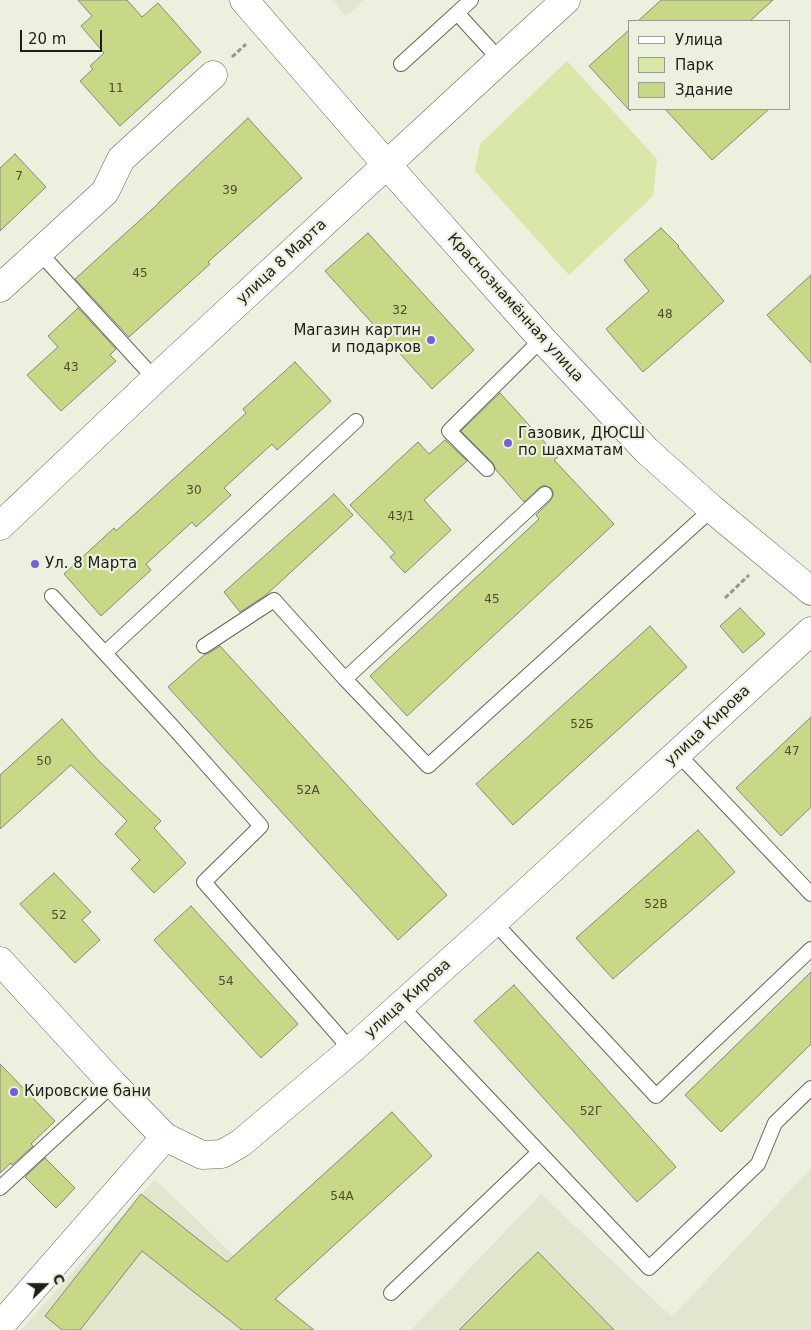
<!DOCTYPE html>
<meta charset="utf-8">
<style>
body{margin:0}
#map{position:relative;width:811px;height:1330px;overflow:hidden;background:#ecf0df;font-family:"DejaVu Sans",sans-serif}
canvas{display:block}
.legend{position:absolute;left:628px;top:20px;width:162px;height:90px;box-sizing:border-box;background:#ecf0df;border:1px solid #999c8f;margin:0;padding:6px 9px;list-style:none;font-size:15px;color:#1d1e18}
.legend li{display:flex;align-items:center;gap:10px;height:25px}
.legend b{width:25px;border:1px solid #999c8f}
.north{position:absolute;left:20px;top:1260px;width:50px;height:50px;-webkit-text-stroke:4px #ecf0df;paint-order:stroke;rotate:68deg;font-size:14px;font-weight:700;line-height:20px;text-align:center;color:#1d1e18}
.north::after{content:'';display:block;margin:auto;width:18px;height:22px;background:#1d1e18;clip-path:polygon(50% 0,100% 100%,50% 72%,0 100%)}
.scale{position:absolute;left:20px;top:30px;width:82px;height:22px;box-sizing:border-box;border:2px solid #1d1e18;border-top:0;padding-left:6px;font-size:15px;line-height:18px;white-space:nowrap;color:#1d1e18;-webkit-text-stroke:4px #ecf0df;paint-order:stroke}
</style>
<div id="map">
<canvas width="811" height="1330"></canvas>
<ul class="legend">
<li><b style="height:6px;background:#fff"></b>Улица</li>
<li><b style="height:14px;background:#d9e7a8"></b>Парк</li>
<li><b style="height:14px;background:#c7d887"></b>Здание</li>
</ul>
<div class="north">С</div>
<div class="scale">20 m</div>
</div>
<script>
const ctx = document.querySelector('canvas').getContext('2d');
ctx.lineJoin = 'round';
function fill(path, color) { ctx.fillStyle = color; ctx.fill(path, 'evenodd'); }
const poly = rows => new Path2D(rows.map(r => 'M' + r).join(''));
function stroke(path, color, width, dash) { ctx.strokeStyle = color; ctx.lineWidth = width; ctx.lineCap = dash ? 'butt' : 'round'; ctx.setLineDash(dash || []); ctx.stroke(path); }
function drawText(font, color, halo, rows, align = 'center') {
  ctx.font = font + ' "DejaVu Sans",sans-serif'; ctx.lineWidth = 4.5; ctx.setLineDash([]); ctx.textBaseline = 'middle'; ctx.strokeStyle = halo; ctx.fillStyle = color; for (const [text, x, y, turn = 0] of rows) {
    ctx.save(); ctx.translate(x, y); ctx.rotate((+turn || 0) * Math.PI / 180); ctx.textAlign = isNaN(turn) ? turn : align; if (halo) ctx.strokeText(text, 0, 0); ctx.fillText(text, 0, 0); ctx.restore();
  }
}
const built = poly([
 [332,0,364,0,346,16],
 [811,1168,811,1330,411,1330,541,1194,672,1317],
 [155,1179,310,1330,21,1330]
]);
const green = poly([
 [567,61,657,159,653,196,569,275,475,171,480,144]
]);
const building = poly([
 [78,0,127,0,142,17,158,3,201,52,120,126,80,81,93,69,90,66,104,53,81,26,92,16,78,0],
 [661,0,773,0,750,21,638,21,661,0],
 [630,29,630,111,589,66,630,29],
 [665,109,769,109,712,160,665,109],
 [248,118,302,178,208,262,210,264,129,337,75,279,159,203,158,203,248,118],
 [15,154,46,187,0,231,0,168,15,154],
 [661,228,679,246,678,247,724,301,643,372,606,329,649,291,624,260,661,228],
 [368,233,474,350,432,389,325,271,368,233],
 [811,275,811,363,767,315,811,275],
 [78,308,116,349,110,355,116,361,61,411,27,375,58,347,48,336,78,308],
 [295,362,331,401,277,450,272,444,224,488,231,495,196,527,192,522,146,564,151,570,101,616,64,574,114,528,116,531,246,413,243,409,295,362],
 [500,393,558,457,554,460,614,524,407,716,370,676,539,519,536,515,551,500,553,496,553,492,551,488,544,485,539,488,524,502,496,470,493,463,461,431,500,393],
 [445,440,467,461,424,500,451,530,405,573,390,557,395,553,350,505,418,442,429,454,445,440],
 [334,494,353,515,266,595,240,612,224,592,334,494],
 [740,608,765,634,743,653,720,626,740,608],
 [650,626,687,667,513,825,476,784,650,626],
 [220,646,447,895,398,940,168,687,204,655,209,653,220,646],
 [811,717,811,807,781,836,736,788,811,717],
 [62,719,96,758,161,821,154,828,186,863,154,893,131,869,140,860,115,834,127,821,71,765,0,829,0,775,62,719],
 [698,830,735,872,613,979,576,938,698,830],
 [54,873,91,912,82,920,100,940,75,963,20,904,54,873],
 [191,906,298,1024,261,1058,154,940,191,906],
 [811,972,811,1044,721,1132,685,1095,811,972],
 [514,985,676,1167,637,1202,474,1021,514,985],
 [0,1064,55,1121,31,1144,33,1146,12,1165,11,1163,0,1173,0,1064],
 [392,1112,432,1156,275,1299,314,1330,242,1330,142,1251,80,1330,62,1330,45,1316,141,1194,227,1262,392,1112],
 [45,1158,75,1188,56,1208,25,1177,45,1158],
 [538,1252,614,1330,459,1330,513,1276,538,1252]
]);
const path = poly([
 [232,57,246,44],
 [725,598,749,575]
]);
const lane = poly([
 [471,0,457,13,500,60],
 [401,64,457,13],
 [39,252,155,379],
 [487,469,449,431,542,339],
 [52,596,172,726,261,826,204,882,351,1050],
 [204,646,274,600,345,679,428,766,712,509],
 [105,653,356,421],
 [345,679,545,494],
 [678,754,811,894],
 [494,922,656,1096,811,949],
 [401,1006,649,1268,758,1164,775,1123,811,1088],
 [0,1188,113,1084],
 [391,1293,539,1152]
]);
const street = poly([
 [0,288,105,192,121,159,213,75],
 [0,1326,165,1137]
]);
const secondary = poly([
 [244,0,387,165,542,339,647,451,712,509,811,591],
 [0,961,113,1084,165,1137,202,1155,222,1154,241,1143,351,1050,494,922,811,631]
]);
const primary = poly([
 [0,526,155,379,500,60,566,0]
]);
const markers = [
 [431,340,5,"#7061db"],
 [508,443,5,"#7061db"],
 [35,564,5,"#7061db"],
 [14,1092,5,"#7061db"]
];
const numberNames = [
 ["11",116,89],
 ["7",19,177],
 ["39",230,191],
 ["45",140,274],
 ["32",400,311],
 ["48",665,315],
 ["43",71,368],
 ["30",194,491],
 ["43/1",401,517],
 ["45",492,600],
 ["52Б",582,725],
 ["47",792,752],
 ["50",44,762],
 ["52А",308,791],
 ["52В",656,905],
 ["52",59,916],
 ["54",226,982],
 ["52Г",591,1112],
 ["54А",342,1197]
];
const streetNames = [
 ["улица 8 Марта",282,262,-43],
 ["Краснознамённая улица",515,308,48],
 ["улица Кирова",708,726,-43],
 ["улица Кирова",408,999,-42]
];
const poiNames = [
 ["Магазин картин",421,331,"right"],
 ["и подарков",421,348,"right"],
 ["Газовик, ДЮСШ",518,434],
 ["по шахматам",518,451],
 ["Ул. 8 Марта",45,564],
 ["Кировские бани",24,1092]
];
fill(built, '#e1e7ce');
fill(green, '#d9e7a8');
fill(building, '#c7d887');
stroke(building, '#858979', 1);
stroke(lane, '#646858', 16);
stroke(street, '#646858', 29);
stroke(secondary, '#646858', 29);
stroke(primary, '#646858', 29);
stroke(path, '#94978a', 3, [5, 2.5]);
stroke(lane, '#fff', 14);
stroke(street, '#fff', 28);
stroke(secondary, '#fff', 28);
stroke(primary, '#fff', 28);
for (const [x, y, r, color] of markers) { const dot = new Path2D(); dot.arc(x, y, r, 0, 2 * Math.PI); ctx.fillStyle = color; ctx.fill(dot); stroke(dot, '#ecf0df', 2); }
drawText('12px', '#484c34', null, numberNames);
drawText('15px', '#1d1e18', '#ecf0df', streetNames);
drawText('15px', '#1d1e18', '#ecf0df', poiNames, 'left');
</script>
